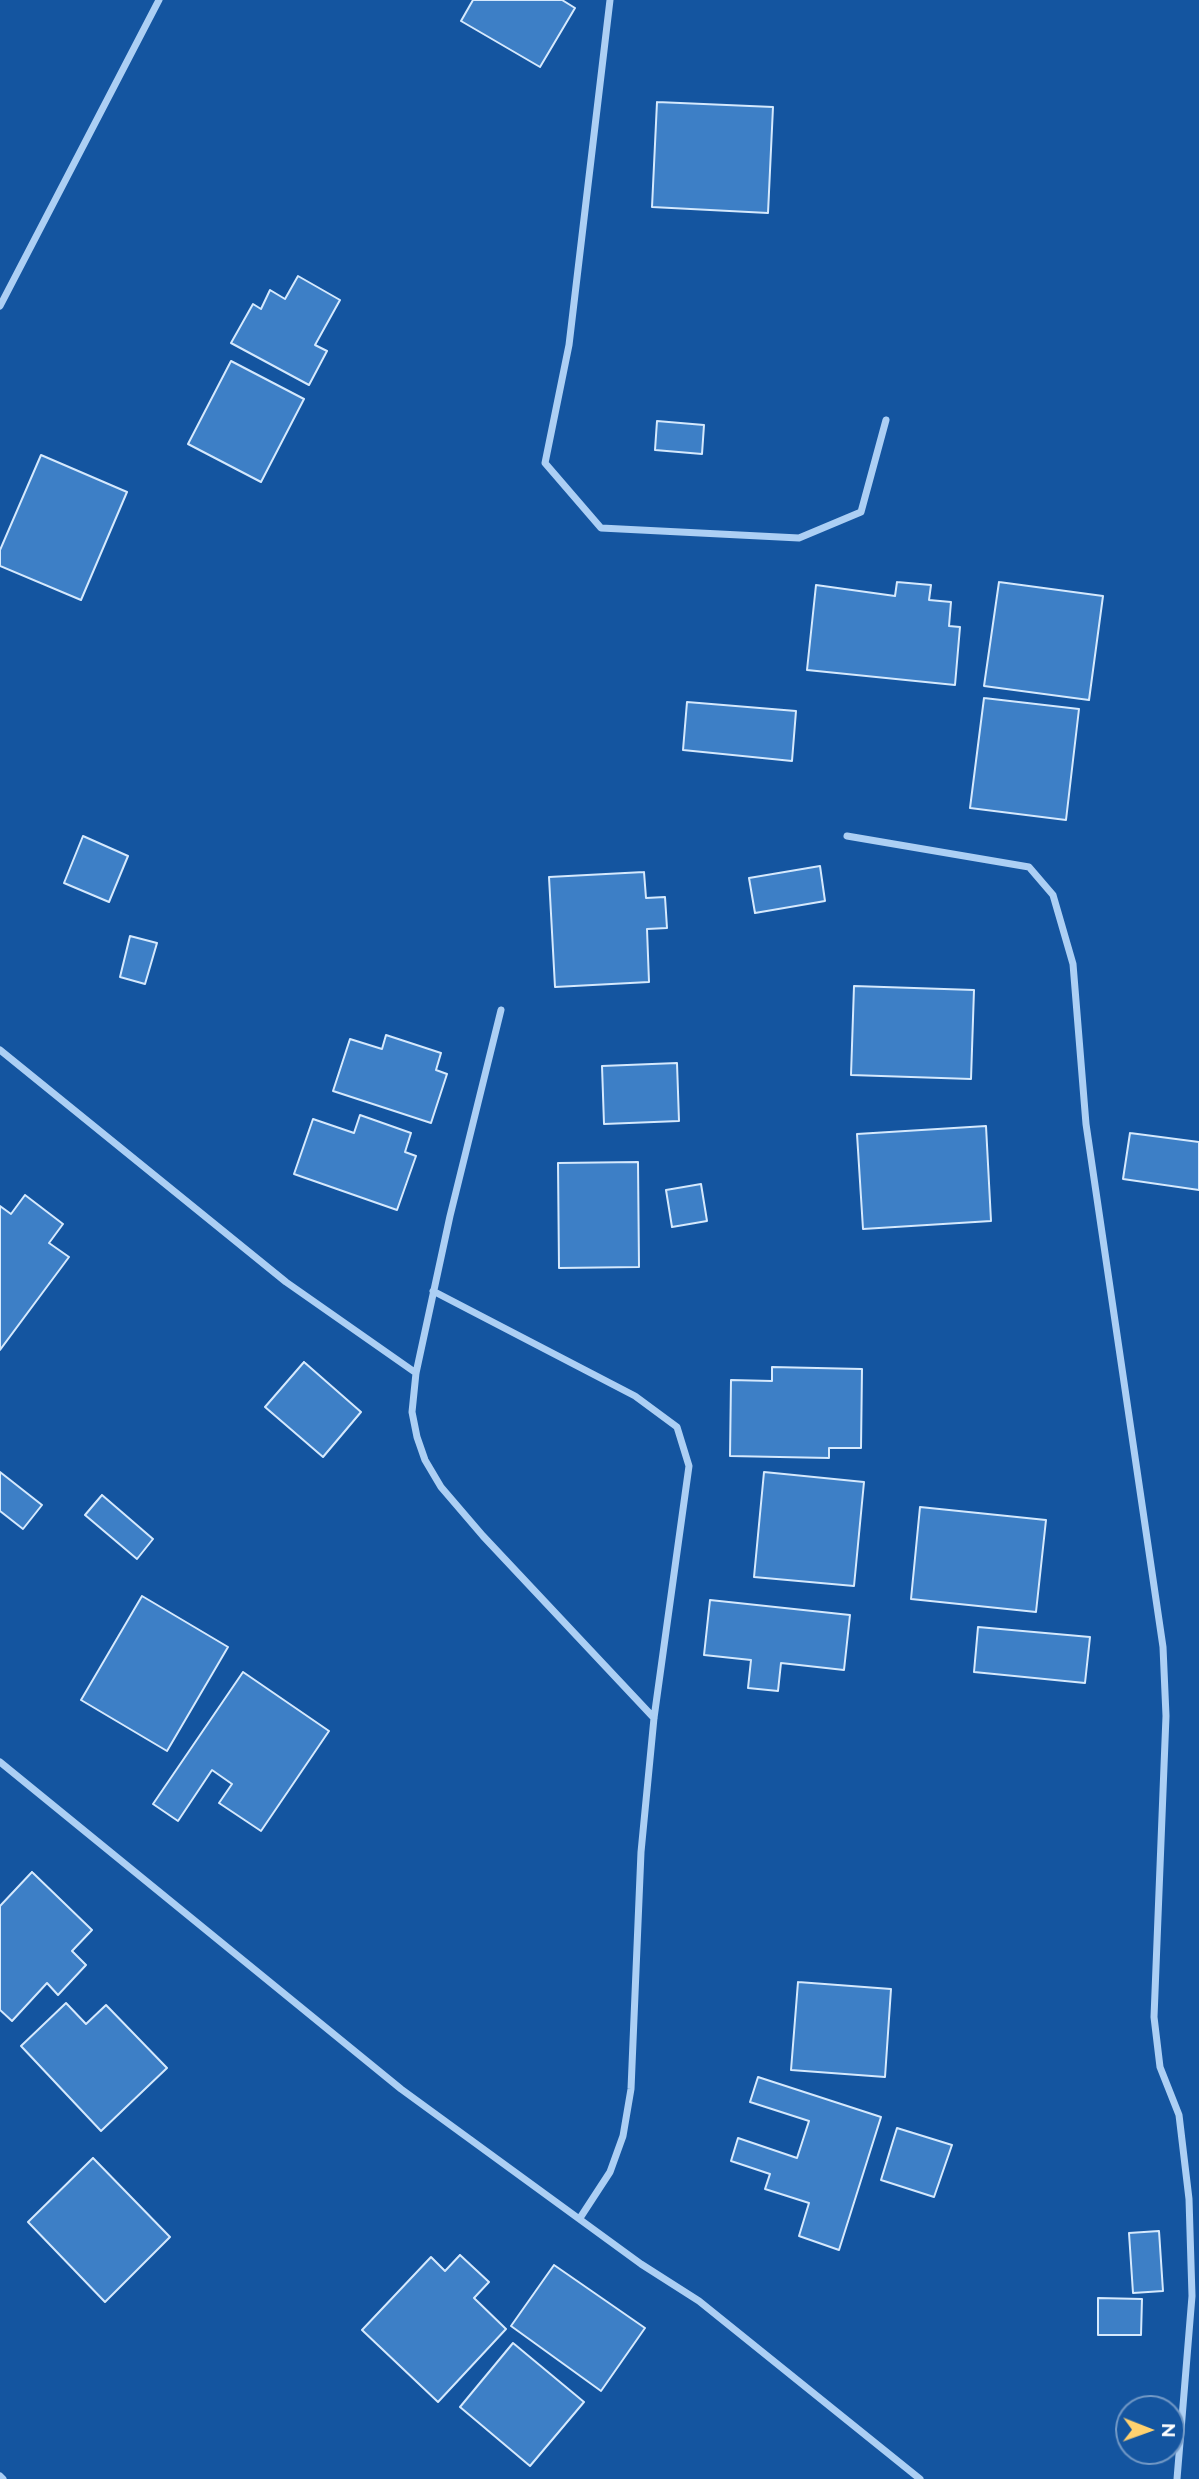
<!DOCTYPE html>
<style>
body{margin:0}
#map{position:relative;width:1199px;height:2479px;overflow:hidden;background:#1455a0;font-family:Raleway,sans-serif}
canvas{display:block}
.north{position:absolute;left:1115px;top:2395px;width:70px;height:70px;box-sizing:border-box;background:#1455a0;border:2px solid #7299c6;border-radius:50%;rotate:91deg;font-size:19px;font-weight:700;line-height:28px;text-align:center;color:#fff}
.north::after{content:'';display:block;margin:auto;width:24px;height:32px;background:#ffd16f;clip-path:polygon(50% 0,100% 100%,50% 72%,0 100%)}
</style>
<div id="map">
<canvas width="1199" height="2479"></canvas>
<div class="north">N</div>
</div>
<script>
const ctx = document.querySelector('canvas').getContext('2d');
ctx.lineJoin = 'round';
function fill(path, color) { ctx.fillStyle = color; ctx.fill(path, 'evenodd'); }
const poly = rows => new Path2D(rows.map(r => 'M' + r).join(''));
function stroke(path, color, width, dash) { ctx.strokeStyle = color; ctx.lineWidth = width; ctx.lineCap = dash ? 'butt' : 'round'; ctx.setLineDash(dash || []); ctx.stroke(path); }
const building = poly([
 [473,0,562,0,575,8,540,67,461,21,473,0],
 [657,102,773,107,768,213,652,207,657,102],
 [298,276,340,300,315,345,327,351,309,385,231,343,253,304,261,309,270,290,285,299,298,276],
 [231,361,304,399,261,482,188,444,231,361],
 [657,421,704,425,702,454,655,450,657,421],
 [41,455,127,492,81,600,0,566,0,550,41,455],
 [897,582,931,585,929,600,951,602,949,626,960,627,955,685,807,670,816,585,895,596,897,582],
 [999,582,1103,596,1089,700,984,686,999,582],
 [984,698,1079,709,1066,820,970,808,984,698],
 [687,702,796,711,792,761,683,750,687,702],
 [83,836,128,856,109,902,64,883,83,836],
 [820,866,825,901,755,913,749,878,820,866],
 [644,872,646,898,665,897,667,928,647,929,649,982,555,987,549,877,644,872],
 [130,936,157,943,145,984,120,977,130,936],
 [854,986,974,990,971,1079,851,1075,854,986],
 [386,1035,441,1053,436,1070,447,1074,431,1123,333,1091,350,1039,382,1049,386,1035],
 [677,1063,679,1121,604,1124,602,1066,677,1063],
 [360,1115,411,1133,405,1152,416,1156,397,1210,294,1174,313,1119,354,1133,360,1115],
 [986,1126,991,1221,863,1229,857,1134,986,1126],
 [1130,1133,1199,1142,1199,1190,1123,1179,1130,1133],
 [638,1162,639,1267,559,1268,558,1163,638,1162],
 [701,1184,707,1221,672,1227,666,1190,701,1184],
 [25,1195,63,1224,49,1243,69,1257,0,1350,0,1206,11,1214,25,1195],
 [304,1362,361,1412,323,1457,265,1407,304,1362],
 [772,1367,862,1369,861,1448,829,1448,829,1458,730,1456,731,1380,772,1381,772,1367],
 [0,1472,42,1505,23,1529,0,1511,0,1472],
 [764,1472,864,1482,854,1586,754,1577,764,1472],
 [102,1495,153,1539,137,1559,85,1515,102,1495],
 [920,1507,1046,1520,1036,1612,911,1599,920,1507],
 [142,1596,228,1647,167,1751,81,1700,142,1596],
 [710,1600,850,1615,844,1670,781,1663,778,1691,748,1688,751,1660,704,1655,710,1600],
 [978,1627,1090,1637,1085,1683,974,1672,978,1627],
 [243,1672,329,1731,261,1831,219,1803,232,1784,212,1770,178,1821,153,1804,243,1672],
 [32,1872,92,1930,72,1951,86,1965,58,1995,47,1983,12,2021,0,2010,0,1906,32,1872],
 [798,1982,891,1989,885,2077,791,2070,798,1982],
 [66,2003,86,2024,106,2005,167,2068,101,2131,21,2046,66,2003],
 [758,2077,881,2117,839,2250,799,2236,809,2203,765,2189,770,2174,731,2161,738,2138,797,2158,809,2121,750,2102,758,2077],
 [897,2128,952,2145,934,2197,881,2180,897,2128],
 [93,2158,170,2237,105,2302,28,2222,93,2158],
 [1159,2231,1163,2291,1133,2293,1129,2233,1159,2231],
 [460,2255,489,2282,474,2298,506,2329,438,2402,362,2330,431,2257,445,2271,460,2255],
 [554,2265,645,2328,601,2391,511,2326,554,2265],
 [1098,2298,1142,2299,1141,2335,1098,2335,1098,2298],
 [513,2343,584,2402,530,2466,460,2407,513,2343]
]);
const minor = poly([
 [610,0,569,345,545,463,601,528,799,538,861,512,886,420],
 [0,306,159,0],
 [847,836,1029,867,1053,895,1073,964,1086,1124,1163,1647,1166,1716,1154,2017,1160,2067,1179,2115,1189,2199,1192,2296,1177,2479],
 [501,1010,450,1216,416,1373,412,1412,417,1437,425,1460,441,1487,483,1536,654,1718],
 [0,1050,286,1282,416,1373],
 [433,1291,635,1396,677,1427,689,1466,654,1718,641,1852,631,2089,623,2136,610,2172,580,2218],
 [0,1762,401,2089,641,2264,699,2301,920,2479],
 [0,2476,3,2479]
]);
fill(building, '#3d7fc6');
stroke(building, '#d5e9fd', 2);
stroke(minor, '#accff4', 7);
</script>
